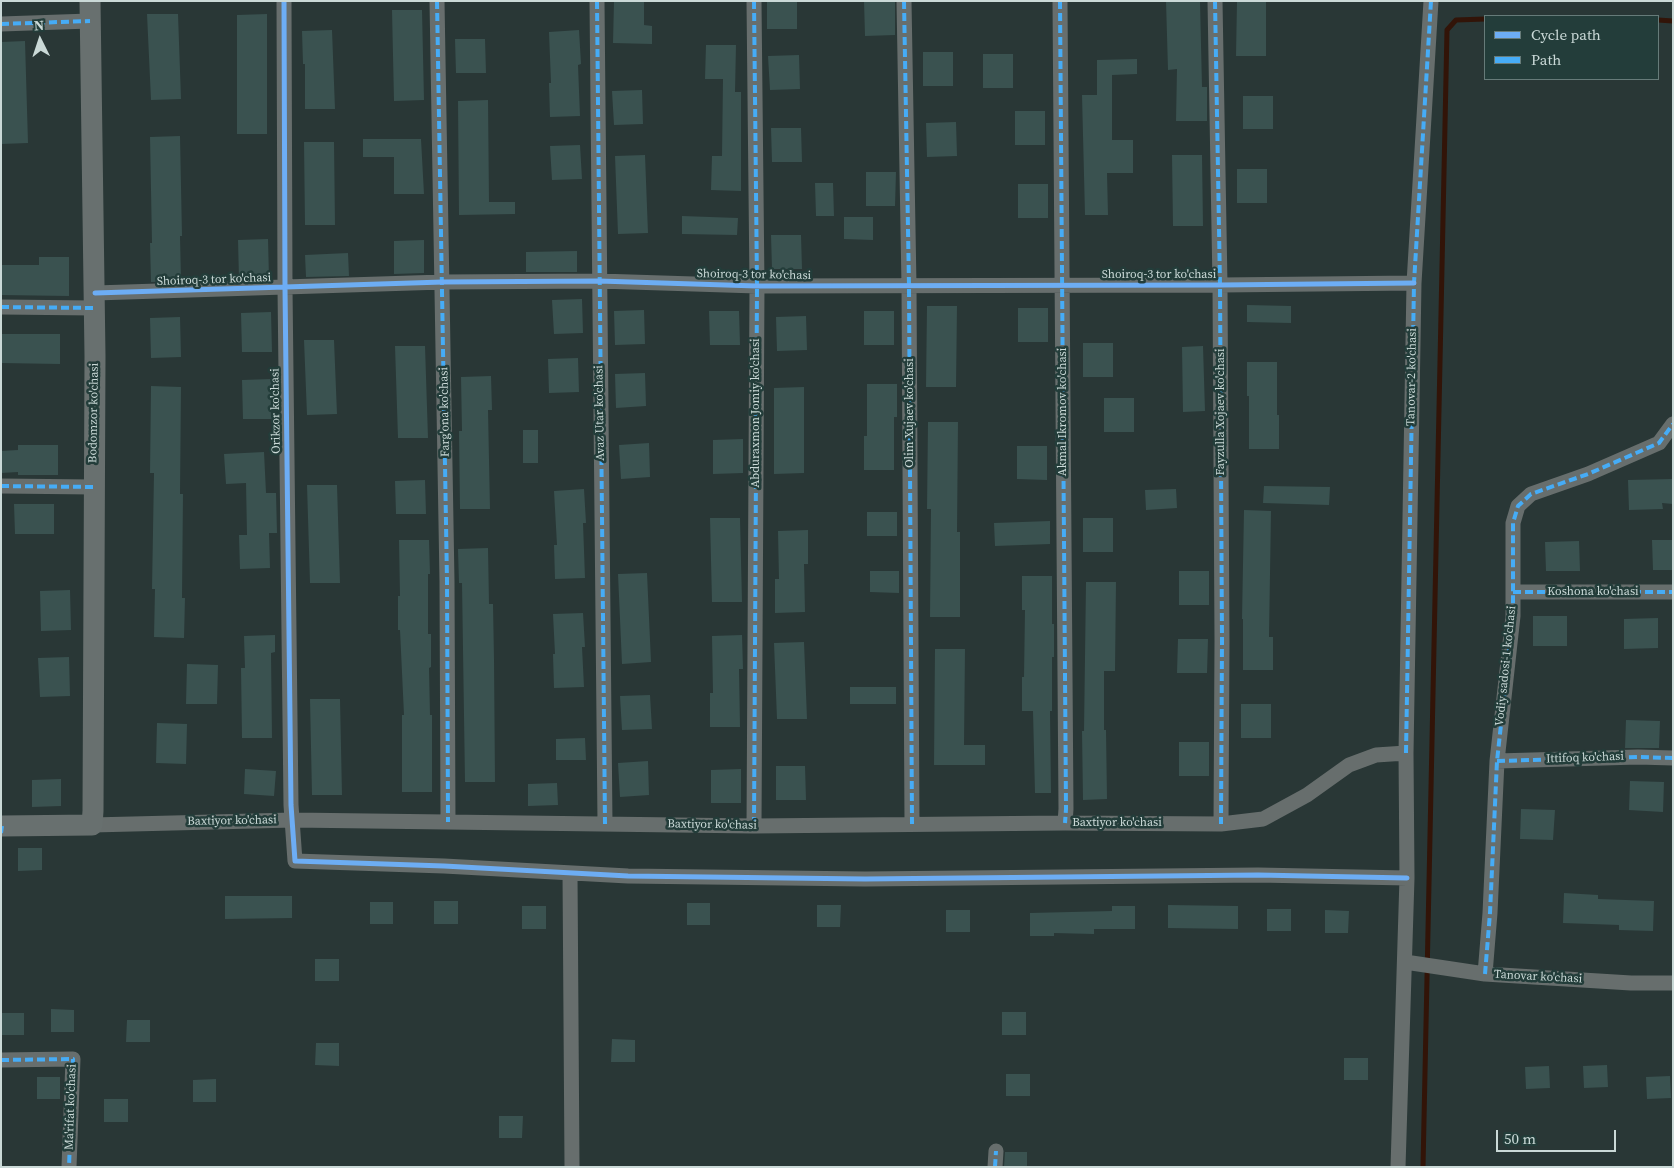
<!DOCTYPE html>
<style>
body{margin:0}
#map{position:relative;width:1674px;height:1168px;overflow:hidden;background:#293736;font-family:"Source Serif 4",serif}
canvas{display:block}
.frame{position:absolute;inset:0;border:2px solid #cad9d7;pointer-events:none}
.legend{position:absolute;left:1484px;top:15px;width:175px;height:65px;box-sizing:border-box;background:#233d3a;border:1px solid #667b79;margin:0;padding:6px 9px;list-style:none;font-size:15px;color:#cad9d7}
.legend li{display:flex;align-items:center;gap:10px;height:25px}
.legend b{width:25px;border:1px solid #667b79}
.north{position:absolute;left:15px;top:15px;width:50px;height:50px;-webkit-text-stroke:4px #233d3a;paint-order:stroke;rotate:356deg;font-size:14px;font-weight:700;line-height:20px;text-align:center;color:#cad9d7}
.north::after{content:'';display:block;margin:auto;width:18px;height:22px;background:#cad9d7;clip-path:polygon(50% 0,100% 100%,50% 72%,0 100%)}
.scale{position:absolute;left:1496px;top:1130px;width:120px;height:22px;box-sizing:border-box;border:2px solid #cad9d7;border-top:0;padding-left:6px;font-size:15px;line-height:18px;white-space:nowrap;color:#cad9d7;-webkit-text-stroke:4px #233d3a;paint-order:stroke}
</style>
<div id="map">
<canvas width="1674" height="1168"></canvas>
<div class="frame"></div>
<ul class="legend">
<li><b style="height:6px;background:#6dadf4"></b>Cycle path</li>
<li><b style="height:6px;background:#46acf6"></b>Path</li>
</ul>
<div class="north">N</div>
<div class="scale">50 m</div>
</div>
<script>
const ctx = document.querySelector('canvas').getContext('2d');
ctx.lineJoin = 'round';
const poly = rows => new Path2D(rows.map(r => 'M' + r).join(''));
function stroke(path, color, width, dash) { ctx.strokeStyle = color; ctx.lineWidth = width; ctx.lineCap = dash ? 'butt' : 'round'; ctx.setLineDash(dash || []); ctx.stroke(path); }
function fill(path, color) { ctx.fillStyle = color; ctx.fill(path, 'evenodd'); }
function drawText(font, color, halo, rows, align = 'center') {
  ctx.font = font + ' "Source Serif 4",serif'; ctx.lineWidth = 5; ctx.setLineDash([]); ctx.textBaseline = 'middle'; ctx.strokeStyle = halo; ctx.fillStyle = color; for (const [text, x, y, turn = 0] of rows) {
    ctx.save(); ctx.translate(x, y); ctx.rotate((+turn || 0) * Math.PI / 180); ctx.textAlign = isNaN(turn) ? turn : align; if (halo) ctx.strokeText(text, 0, 0); ctx.fillText(text, 0, 0); ctx.restore();
  }
}
const stream = poly([
 [1658,20,1673,21],
 [1423,1167,1447,30,1456,20,1485,19]
]);
const building = poly([
 [614,1,644,1,644,25,652,26,652,44,613,43],
 [767,1,797,1,797,29,767,29],
 [864,1,895,1,895,35,865,36],
 [1166,1,1200,1,1202,87,1207,87,1207,121,1176,121,1177,69,1168,70],
 [1237,1,1266,1,1266,56,1236,56],
 [392,10,422,10,424,100,394,101],
 [147,14,178,14,181,99,151,100],
 [267,14,267,134,237,134,237,15],
 [332,30,335,109,305,109,305,64,303,64,302,31],
 [579,30,581,64,578,65,580,116,550,117,549,83,551,83,549,32],
 [455,39,485,39,486,73,456,73],
 [25,41,28,143,1,144,1,42],
 [706,45,736,45,735,92,741,92,741,191,711,190,712,156,722,156,723,79,705,79],
 [923,52,953,52,953,86,923,86],
 [983,54,1013,54,1013,88,983,88],
 [799,55,800,89,770,90,768,56],
 [1137,59,1137,74,1112,75,1112,140,1133,140,1133,173,1107,173,1108,215,1085,215,1082,95,1097,95,1097,60],
 [642,90,643,124,614,125,612,91],
 [1243,96,1273,96,1273,129,1243,129],
 [488,100,489,202,515,202,515,214,459,215,458,101],
 [1015,111,1045,111,1045,145,1015,145],
 [956,122,957,156,927,157,926,123],
 [771,128,801,128,802,162,772,162],
 [180,136,182,236,180,236,181,281,151,282,150,243,152,243,150,137],
 [363,139,421,139,424,194,394,194,394,157,363,157],
 [304,142,334,142,335,225,305,225],
 [580,145,582,179,552,180,550,146],
 [645,155,648,233,618,234,615,156],
 [1172,155,1202,155,1203,226,1173,226],
 [1237,169,1267,169,1267,203,1237,203],
 [866,172,896,172,895,206,866,206],
 [815,183,833,183,834,216,816,216],
 [1018,184,1048,184,1048,218,1018,218],
 [682,216,738,218,737,235,682,234],
 [844,217,873,217,873,240,844,239],
 [771,235,801,235,802,269,772,269],
 [268,239,269,278,239,279,238,240],
 [424,240,424,273,394,274,394,241],
 [577,251,577,272,526,272,526,252],
 [348,253,349,276,306,277,305,255],
 [39,257,69,257,69,296,1,295,1,265,39,265],
 [582,299,583,333,554,334,552,300],
 [1247,305,1291,306,1291,323,1247,322],
 [927,306,957,306,956,387,926,387],
 [1018,308,1048,308,1048,342,1018,342],
 [644,310,645,344,615,345,614,311],
 [709,311,739,311,740,345,710,345],
 [864,311,894,311,894,345,864,345],
 [271,312,272,352,242,352,241,313],
 [806,316,807,350,777,351,776,317],
 [180,317,181,357,151,358,150,318],
 [1,334,60,334,60,364,1,363],
 [304,340,334,340,337,414,307,415],
 [1083,343,1113,343,1113,377,1083,377],
 [395,346,425,346,428,438,398,438],
 [1203,346,1205,411,1183,412,1182,347],
 [578,358,579,392,549,393,548,359],
 [1247,362,1277,362,1277,415,1279,415,1279,449,1249,449,1249,396,1247,396],
 [645,373,646,406,616,408,615,374],
 [491,376,492,410,488,410,490,509,460,509,459,431,462,431,461,377],
 [272,379,273,419,243,419,242,380],
 [867,384,897,384,897,417,894,417,894,470,864,470,864,436,867,436],
 [151,386,181,387,180,494,183,494,182,598,185,598,184,638,154,637,155,589,152,589,154,473,150,473],
 [804,387,804,473,774,474,774,388],
 [1104,398,1134,398,1134,432,1104,432],
 [928,422,958,422,957,532,960,532,960,617,930,617,931,509,927,509],
 [523,430,538,430,538,463,523,463],
 [743,439,743,473,713,474,713,440],
 [649,443,650,477,621,479,619,445],
 [18,445,58,445,58,475,18,475,18,472,1,473,1,451,18,450],
 [1017,446,1047,446,1047,480,1017,479],
 [264,452,266,493,276,493,277,533,269,533,270,568,240,569,239,535,247,535,246,483,226,484,224,454],
 [1673,479,1673,504,1662,503,1663,509,1629,510,1628,480],
 [425,480,426,514,396,514,395,481],
 [307,485,337,485,340,583,310,583],
 [1264,486,1330,487,1329,505,1263,503],
 [584,489,586,523,583,523,585,578,555,579,554,545,557,545,554,491],
 [1176,489,1177,508,1146,510,1145,490],
 [14,504,54,504,54,534,15,534],
 [1244,510,1271,511,1269,637,1273,637,1273,670,1243,670,1243,619,1242,619],
 [867,512,897,512,897,536,867,536],
 [710,518,740,518,742,602,712,602],
 [1083,518,1113,518,1113,552,1083,552],
 [1050,521,1050,544,995,546,994,523],
 [808,530,808,564,804,564,805,612,775,613,775,579,779,579,778,531],
 [399,540,429,540,430,574,428,574,428,634,431,634,431,667,429,668,430,715,432,715,432,792,402,792,402,715,404,715,400,630,398,630,398,596,400,596],
 [1652,540,1673,540,1673,570,1653,570],
 [1579,541,1580,571,1546,571,1545,542],
 [488,548,489,604,493,604,494,659,495,782,465,782,462,583,459,583,458,549],
 [870,571,899,571,899,593,870,592],
 [1179,571,1209,571,1209,605,1179,605],
 [647,573,651,662,622,664,618,574],
 [1022,576,1052,576,1052,624,1054,624,1054,657,1052,657,1052,711,1050,711,1051,793,1035,793,1033,711,1022,711,1022,677,1024,677,1025,610,1022,610],
 [1086,582,1116,582,1115,671,1104,671,1104,730,1106,730,1107,799,1083,800,1082,731,1084,731],
 [70,590,71,630,41,631,40,591],
 [583,613,585,647,582,647,584,687,554,688,553,654,555,654,553,614],
 [1533,616,1567,616,1567,646,1533,646],
 [1658,618,1658,648,1624,649,1624,619],
 [275,635,275,652,271,653,272,738,242,738,241,668,245,668,244,636],
 [742,635,743,669,739,669,740,727,710,727,710,693,713,693,712,636],
 [1178,639,1208,639,1207,673,1177,673],
 [804,642,807,719,777,719,774,643],
 [935,649,965,649,964,745,985,745,985,765,934,765],
 [69,657,70,696,40,697,38,658],
 [187,664,218,665,217,704,186,704],
 [850,687,896,687,896,704,850,704],
 [650,695,652,729,622,730,620,696],
 [310,699,340,699,342,795,312,795],
 [1241,704,1271,704,1271,738,1241,738],
 [1626,720,1660,721,1659,748,1625,748],
 [157,723,187,724,186,764,156,763],
 [585,738,586,760,556,760,556,739],
 [1179,742,1209,742,1209,776,1179,776],
 [648,761,649,795,620,797,618,763],
 [776,766,805,766,806,800,776,800],
 [245,769,276,771,274,796,244,794],
 [741,769,741,803,711,803,711,770],
 [61,779,61,806,32,807,32,780],
 [1630,781,1664,782,1663,812,1629,810],
 [557,783,558,805,528,806,528,784],
 [1521,809,1555,810,1553,840,1520,839],
 [18,848,42,848,42,870,18,871],
 [1564,893,1598,895,1598,899,1654,901,1653,931,1619,930,1619,925,1563,923],
 [225,896,292,896,292,918,225,919],
 [434,901,458,901,458,924,434,924],
 [370,902,393,902,393,924,370,924],
 [687,903,710,903,710,925,687,925],
 [817,905,841,905,840,927,817,927],
 [1168,905,1238,906,1238,929,1168,928],
 [522,906,546,906,546,929,522,929],
 [1112,906,1135,906,1135,929,1094,929,1094,934,1054,933,1054,936,1030,936,1030,913,1112,911],
 [1267,909,1291,909,1291,931,1267,931],
 [946,910,970,910,970,932,946,932],
 [1325,910,1349,911,1348,933,1325,933],
 [315,959,339,959,339,981,315,981],
 [51,1009,74,1010,74,1032,51,1032],
 [1002,1012,1026,1012,1026,1035,1002,1035],
 [1,1013,24,1013,24,1035,1,1035],
 [127,1020,150,1020,150,1042,126,1042],
 [612,1039,635,1040,635,1062,611,1062],
 [316,1043,339,1043,339,1066,315,1065],
 [1344,1058,1368,1058,1368,1080,1344,1080],
 [1607,1065,1608,1087,1584,1088,1583,1066],
 [1549,1066,1550,1088,1526,1089,1525,1067],
 [1006,1074,1030,1074,1030,1096,1006,1096],
 [1670,1076,1671,1098,1647,1099,1646,1077],
 [37,1077,60,1077,60,1099,37,1099],
 [216,1079,216,1102,193,1102,193,1080],
 [104,1099,128,1099,128,1122,104,1122],
 [499,1116,523,1116,522,1138,499,1138],
 [1005,1152,1027,1152,1027,1167,1004,1167]
]);
const street = poly([
 [284,1,285,288,291,805,295,861,444,866,628,876,865,879,1258,875,1407,878],
 [437,1,447,581,448,822],
 [597,1,605,824],
 [754,1,757,286,754,826],
 [904,1,909,286,912,824],
 [1060,1,1066,809,1065,823],
 [1215,1,1220,285,1222,641,1221,824],
 [1,24,90,21],
 [95,293,443,282,599,281,757,286,1220,285,1414,283],
 [1,307,94,308],
 [1,486,94,487],
 [1513,592,1673,592],
 [1497,761,1638,757,1673,758],
 [92,825,293,820,754,826,1065,823,1221,824,1263,819,1307,795,1349,765,1376,755,1406,753],
 [570,873,572,1167],
 [1405,962,1485,974,1631,983,1673,983],
 [1485,974,1490,913,1497,761,1513,616,1513,523,1518,506,1531,494,1588,474,1659,443,1673,424],
 [1,1060,73,1059,69,1167],
 [995,1167,996,1151],
 [1398,1167,1407,878,1406,753,1414,283,1431,1]
]);
const secondary = poly([
 [1,826,92,825,93,811,95,356,90,1]
]);
const quiet = poly([
 [437,1,447,581,448,822],
 [597,1,605,824],
 [754,1,757,286,754,826],
 [904,1,909,286,912,824],
 [1060,1,1066,809,1065,823],
 [1215,1,1220,285,1222,641,1221,824],
 [1,24,90,21],
 [1,307,94,308],
 [1,486,94,487],
 [1513,592,1673,592],
 [1406,753,1414,283,1431,1],
 [1497,761,1638,757,1673,758],
 [1,833,2,826],
 [1485,974,1490,913,1497,761,1513,616,1513,523,1518,506,1531,494,1588,474,1659,443,1673,424],
 [1,1060,73,1059,69,1167],
 [995,1167,996,1151]
]);
const cycleway = poly([
 [284,1,285,288,291,805,295,861,444,866,628,876,865,879,1258,875,1407,878],
 [95,293,443,282,599,281,757,286,1220,285,1414,283]
]);
const streetNames = [
 ["Shoiroq-3 tor ko'chasi",754,275,1],
 ["Shoiroq-3 tor ko'chasi",1159,275],
 ["Shoiroq-3 tor ko'chasi",214,280,-2],
 ["Tanovar-2 ko'chasi",1412,377,-89],
 ["Orikzor ko'chasi",276,411,-91],
 ["Farg'ona ko'chasi",445,412,-91],
 ["Akmal Ikromov ko'chasi",1063,412,-90],
 ["Fayzulla Xojaev ko'chasi",1221,412,-90],
 ["Bodomzor ko'chasi",94,413,-89],
 ["Avaz Utar ko'chasi",600,413,-91],
 ["Abduraxmon Jomiy ko'chasi",756,413,-90],
 ["Olim Xujaev ko'chasi",910,413,-90],
 ["Koshona ko'chasi",1593,592],
 ["Vodiy sadosi-1 ko'chasi",1506,666,-84],
 ["Ittifoq ko'chasi",1585,758,-2],
 ["Baxtiyor ko'chasi",232,821,-1],
 ["Baxtiyor ko'chasi",1117,823],
 ["Baxtiyor ko'chasi",712,825,1],
 ["Tanovar ko'chasi",1538,977,3],
 ["Ma'rifat ko'chasi",71,1107,-88]
];
stroke(stream, '#321408', 5);
fill(building, '#3a5250');
stroke(street, '#676e6d', 15);
stroke(secondary, '#68706f', 21);
stroke(quiet, '#46acf6', 4, [8, 4]);
stroke(cycleway, '#6dadf4', 5);
drawText('12px', '#cad9d7', '#233d3a', streetNames);
</script>
